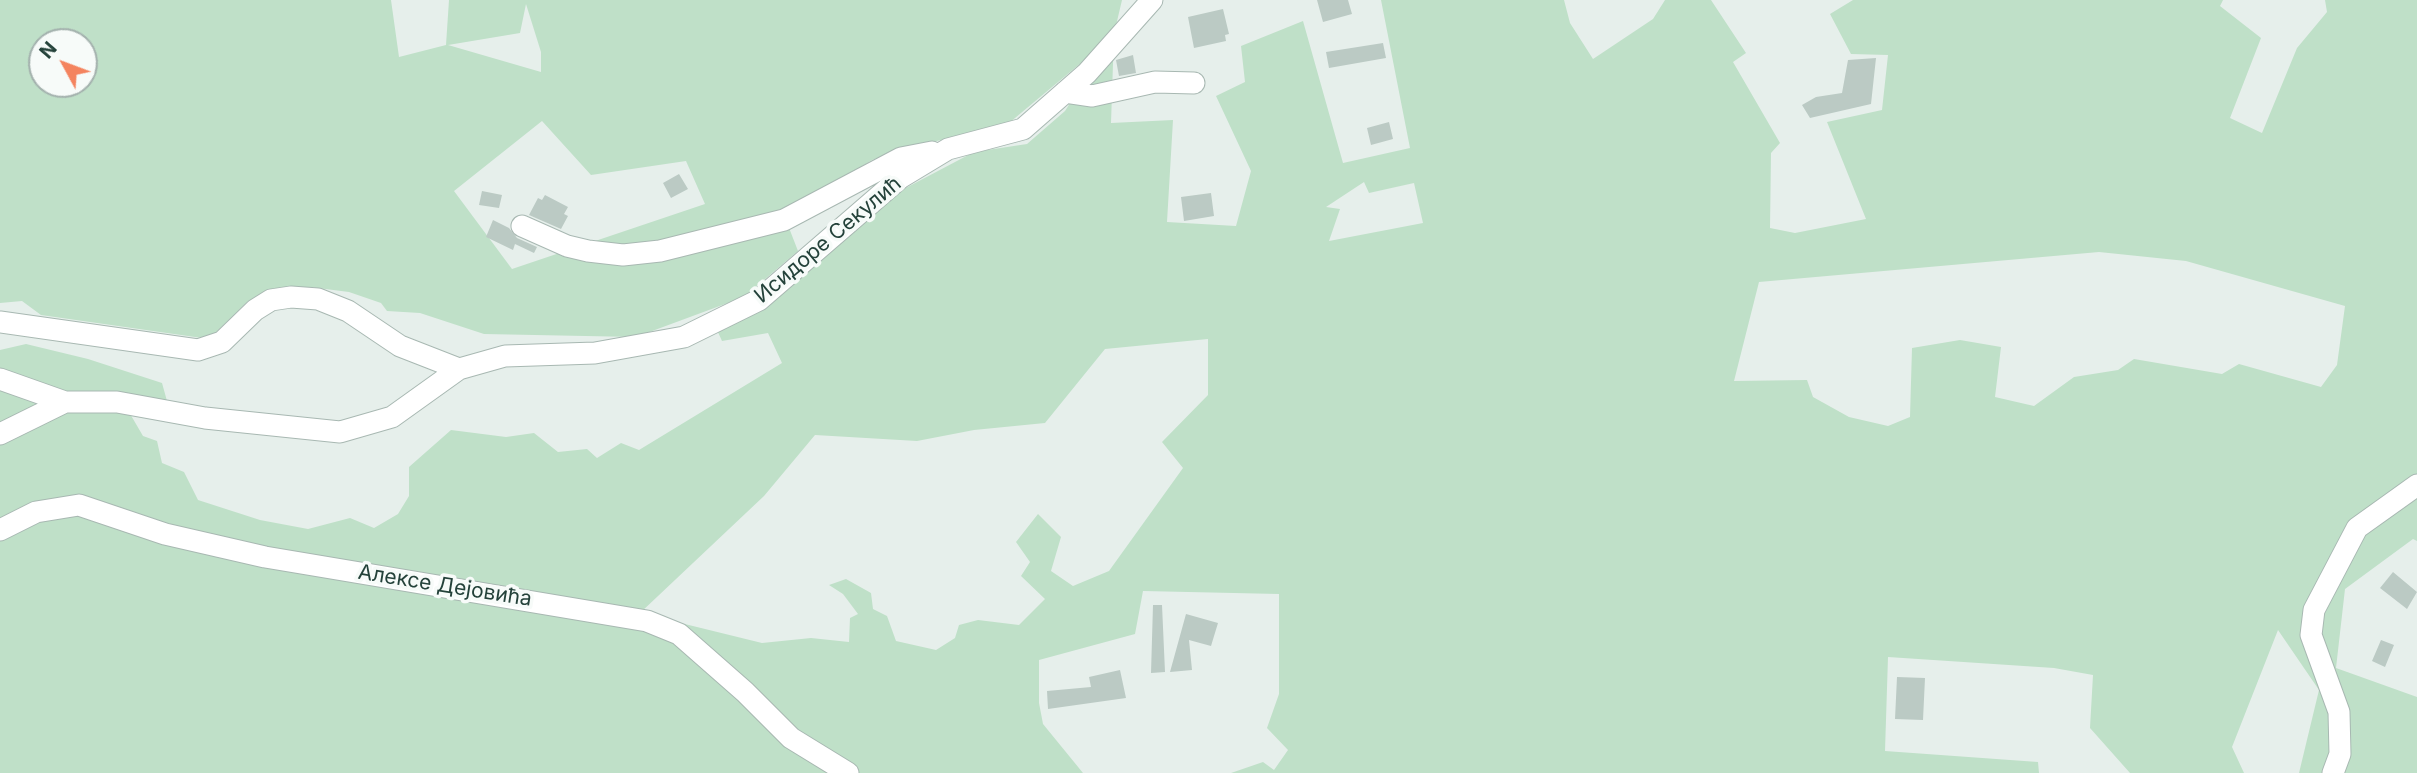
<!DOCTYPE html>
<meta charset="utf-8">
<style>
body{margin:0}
#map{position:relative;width:2417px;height:773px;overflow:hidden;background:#e6efeb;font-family:Inter,sans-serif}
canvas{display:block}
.north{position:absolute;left:28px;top:28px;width:70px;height:70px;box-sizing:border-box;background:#f7fbf9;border:2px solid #a3b1ad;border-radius:50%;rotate:311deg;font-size:19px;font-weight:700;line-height:28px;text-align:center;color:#24423a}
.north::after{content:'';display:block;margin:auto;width:24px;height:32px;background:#f4845f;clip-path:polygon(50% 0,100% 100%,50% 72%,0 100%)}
</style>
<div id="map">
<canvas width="2417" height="773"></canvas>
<div class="north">N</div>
</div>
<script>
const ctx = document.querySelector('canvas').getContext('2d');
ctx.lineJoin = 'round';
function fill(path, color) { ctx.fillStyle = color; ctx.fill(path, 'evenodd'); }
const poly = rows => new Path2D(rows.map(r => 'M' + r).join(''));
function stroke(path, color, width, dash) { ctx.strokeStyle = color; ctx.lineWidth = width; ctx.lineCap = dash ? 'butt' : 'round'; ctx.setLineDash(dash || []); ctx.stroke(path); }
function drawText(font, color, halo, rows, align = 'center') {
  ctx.font = font + ' Inter,sans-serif'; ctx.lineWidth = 7; ctx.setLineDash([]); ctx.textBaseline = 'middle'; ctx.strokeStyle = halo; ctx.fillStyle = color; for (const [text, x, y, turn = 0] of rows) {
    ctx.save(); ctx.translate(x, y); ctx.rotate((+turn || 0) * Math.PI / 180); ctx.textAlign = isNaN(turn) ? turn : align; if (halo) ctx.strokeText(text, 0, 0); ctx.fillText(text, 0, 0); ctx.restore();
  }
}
const green = poly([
 [0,0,391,0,399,57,446,45,449,0,1122,0,1114,34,1111,123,1173,120,1167,222,1236,226,1251,171,1216,96,1245,82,1241,46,1303,21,1343,163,1410,148,1381,0,1564,0,1570,23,1593,59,1653,19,1665,0,1711,0,1746,53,1733,62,1780,143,1771,153,1770,228,1795,233,1866,219,1827,122,1882,110,1888,55,1851,54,1830,14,1853,0,2223,0,2220,6,2261,38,2230,118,2262,133,2297,48,2327,12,2325,0,2417,0,2417,541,2413,539,2345,589,2336,668,2417,697,2417,773,2299,773,2319,690,2278,630,2232,747,2244,773,2130,773,2090,728,2093,675,2054,668,1888,657,1885,751,2038,762,2039,773,1231,773,1263,762,1274,770,1288,750,1267,728,1279,694,1279,594,1143,591,1135,634,1039,660,1039,703,1043,724,1083,773,0,773,0,350,26,344,88,359,162,383,167,401,129,412,143,436,157,441,162,463,184,472,198,500,260,520,308,529,350,518,374,528,398,514,409,496,409,467,451,430,506,437,534,433,558,452,587,449,597,458,621,443,639,450,782,363,768,333,722,341,717,330,774,301,900,191,974,152,1027,144,1065,111,1112,37,1009,123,901,150,872,160,784,215,798,251,744,297,636,337,484,334,420,313,387,311,381,303,349,292,310,287,248,301,209,339,41,315,22,301,0,303],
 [526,4,541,52,541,72,448,45,520,33],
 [42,42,84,42,84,84,42,84],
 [542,121,591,175,686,161,705,204,512,269,454,191],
 [1364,182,1369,193,1414,183,1423,223,1329,241,1340,209,1326,207],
 [2099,252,2186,261,2345,306,2337,365,2321,387,2239,364,2222,374,2134,359,2118,370,2074,377,2034,406,1995,397,2001,347,1960,340,1912,348,1910,417,1888,426,1849,417,1813,397,1807,380,1734,381,1759,282],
 [1208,339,1208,395,1162,442,1183,468,1109,571,1073,586,1051,571,1061,537,1038,514,1016,542,1030,562,1021,576,1045,599,1019,625,978,620,959,625,955,638,936,650,896,641,887,616,873,609,871,593,846,579,829,585,843,594,858,614,850,618,849,642,811,638,762,643,640,613,764,496,815,435,917,441,974,430,1045,423,1105,349]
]);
const building = poly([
 [1317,0,1348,0,1352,14,1323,22],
 [1223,9,1229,34,1225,35,1226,41,1194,48,1188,17],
 [1383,43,1386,58,1329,68,1326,52],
 [1133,55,1136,73,1119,76,1116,60],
 [1876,58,1871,104,1810,118,1802,105,1816,97,1842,93,1848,60],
 [1389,122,1393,139,1371,145,1367,128],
 [679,174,688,189,671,198,663,183],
 [482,191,502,195,499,208,479,205],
 [1211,193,1214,216,1184,221,1181,197],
 [545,195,568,207,564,214,568,216,561,229,529,215,538,198,542,200],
 [493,220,509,228,517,238,537,247,534,253,515,244,513,250,486,237],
 [2393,572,2417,592,2407,609,2380,588],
 [1153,605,1162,605,1165,672,1151,673],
 [1186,614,1218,623,1211,646,1189,640,1192,670,1170,672],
 [2381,640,2394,645,2385,667,2372,661],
 [1120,670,1126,698,1048,709,1047,691,1091,687,1089,677],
 [1897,677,1925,678,1923,720,1895,719]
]);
const minor = poly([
 [1065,92,1092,96,1155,82,1194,83],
 [522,226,567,246,588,251,623,255,660,251,784,220,901,158,932,152],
 [0,322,198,350,222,342,255,310,271,300,291,297,318,299,348,311,400,346,459,369],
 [0,379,65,402],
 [0,434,65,402,117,402,205,418,340,432,392,417,459,369,505,356,595,353,684,337,759,300,900,178,948,149,1023,129,1087,73,1152,0],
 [0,530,36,512,79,505,165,534,265,557,647,621,679,634,745,692,791,738,848,773],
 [2333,773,2340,754,2339,712,2311,635,2314,610,2357,528,2417,485]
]);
const streetNames = [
 ["Исидоре Секулић",828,240,-40],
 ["Алексе Дејовића",445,586,9]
];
fill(green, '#bfe0c8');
fill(building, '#bbcac4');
stroke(minor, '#a8b8b2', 23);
stroke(minor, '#fff', 21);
drawText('21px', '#24423a', '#f7fbf9', streetNames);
</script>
